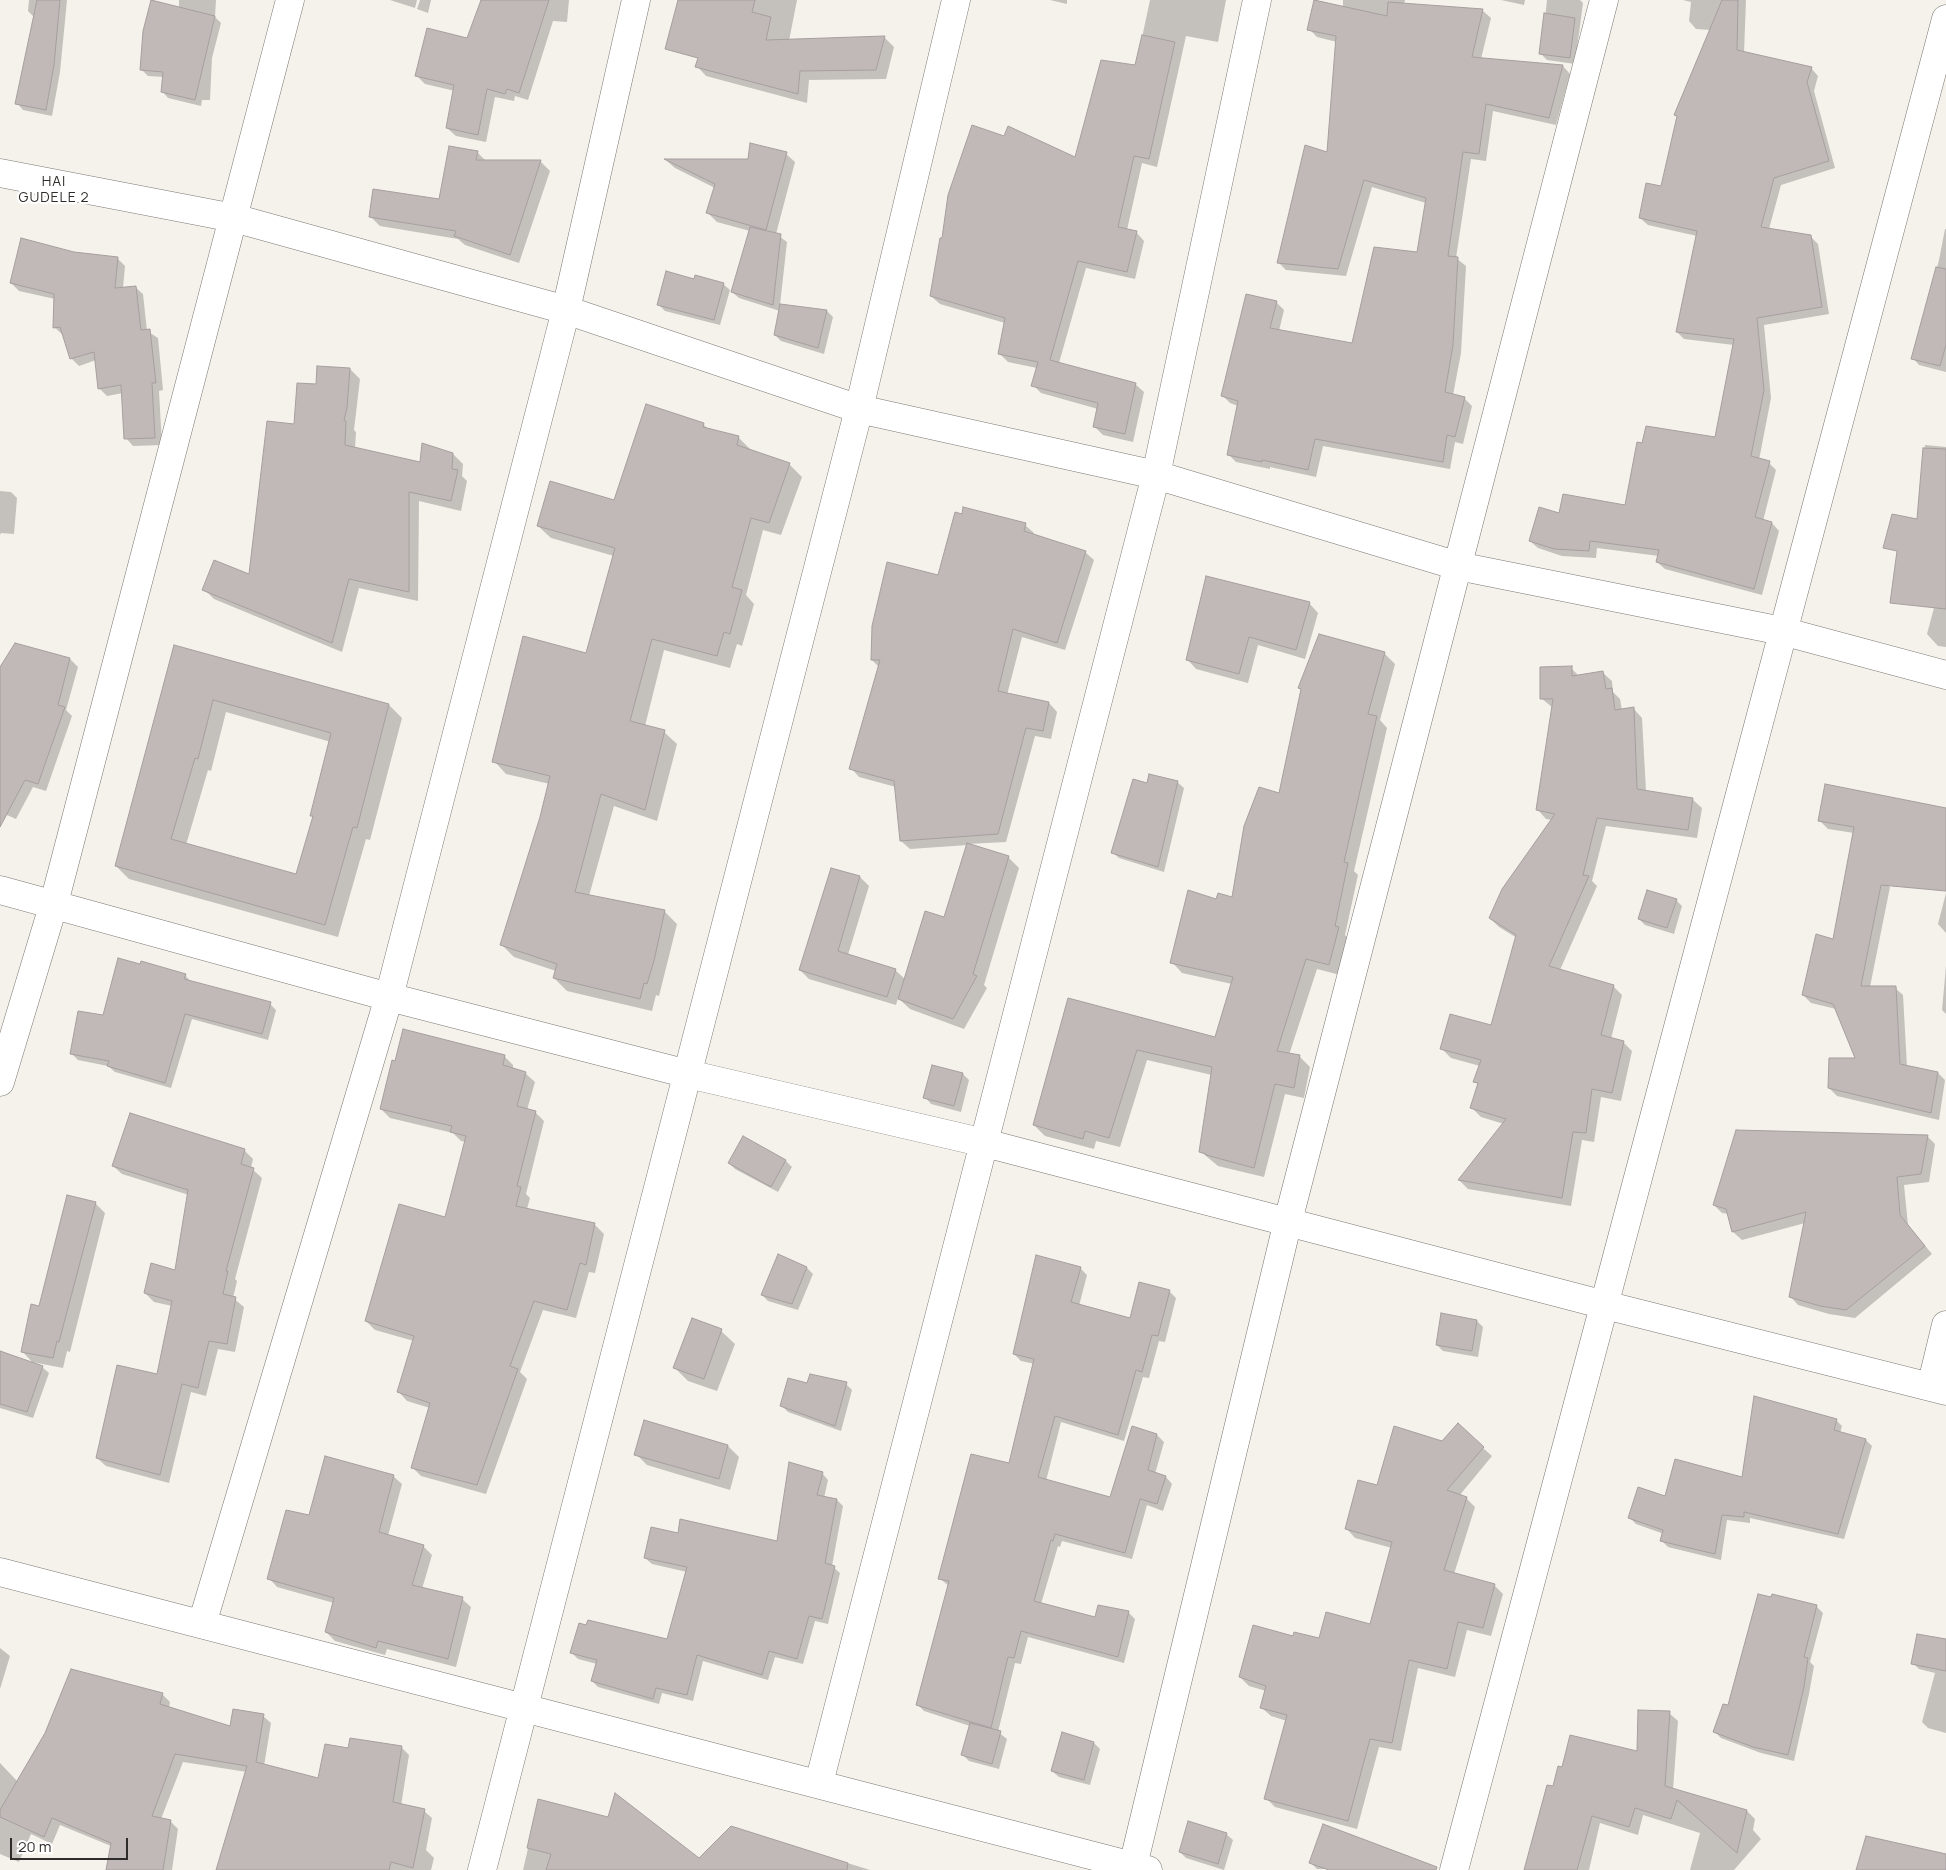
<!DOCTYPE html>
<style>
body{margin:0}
#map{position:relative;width:1946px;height:1870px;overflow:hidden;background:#f5f1eb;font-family:Manrope,sans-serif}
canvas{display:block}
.scale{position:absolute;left:10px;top:1838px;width:118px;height:22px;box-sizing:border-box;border:2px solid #2e2c2a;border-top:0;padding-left:6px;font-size:15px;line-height:18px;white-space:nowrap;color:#2e2c2a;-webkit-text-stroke:4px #fff;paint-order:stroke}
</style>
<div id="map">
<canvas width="1946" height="1870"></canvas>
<div class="scale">20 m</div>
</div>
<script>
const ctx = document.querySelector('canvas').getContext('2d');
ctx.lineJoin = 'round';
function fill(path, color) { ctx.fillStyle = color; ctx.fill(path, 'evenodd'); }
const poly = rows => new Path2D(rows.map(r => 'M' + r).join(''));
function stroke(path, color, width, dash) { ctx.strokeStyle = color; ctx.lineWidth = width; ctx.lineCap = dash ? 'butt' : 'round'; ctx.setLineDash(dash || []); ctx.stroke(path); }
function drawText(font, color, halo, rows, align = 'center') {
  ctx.font = font + ' Manrope,sans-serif'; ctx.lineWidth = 4.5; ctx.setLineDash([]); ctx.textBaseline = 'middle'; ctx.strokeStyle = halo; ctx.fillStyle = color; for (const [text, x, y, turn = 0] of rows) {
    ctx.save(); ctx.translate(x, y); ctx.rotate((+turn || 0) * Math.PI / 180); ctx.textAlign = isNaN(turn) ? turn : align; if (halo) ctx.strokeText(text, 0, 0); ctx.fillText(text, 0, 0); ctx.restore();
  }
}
const shadow = poly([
 [29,0,67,0,60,72,52,116,23,110,17,103,34,17,28,11],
 [179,0,216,0,215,17,221,23,212,58,210,100,202,100,201,106,168,98,162,91,164,77,148,76,141,69,179,8],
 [390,0,417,0,415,8],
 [420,0,431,0,428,13,417,9],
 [483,0,569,0,567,22,553,21,528,100,515,96,514,101,495,97,486,142,456,136,447,128,455,91,425,84,417,76,467,40],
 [736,0,797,0,789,41,885,38,894,47,886,79,809,80,807,103,706,76,697,66],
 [1050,0,1067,0,1067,4],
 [1150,0,1226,0,1218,42,1186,36,1157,167,1142,163,1127,230,1136,232,1144,241,1135,279,1086,268,1059,363,1135,384,1144,392,1133,442,1103,435,1094,426,1098,409,1041,393,1033,385,1037,368,1008,362,1000,354,1005,323,940,304,931,296,1075,158,1136,66],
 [1315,0,1343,7,1343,0,1405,0,1404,5,1483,11,1491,18,1481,59,1563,66,1570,74,1556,125,1493,111,1486,161,1471,159,1456,258,1466,266,1461,353,1453,395,1464,398,1472,406,1463,444,1455,442,1450,469,1323,446,1316,477,1270,467,1270,469,1236,462,1228,454,1238,406,1230,403,1222,395,1276,302,1284,310,1279,331,1353,344,1418,253,1426,203,1372,187,1346,276,1286,270,1278,262,1328,154,1337,42,1317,37,1309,29],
 [1501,0,1525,0,1524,5],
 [1547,0,1580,0,1583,3,1575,64,1547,60,1541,54],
 [1683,0,1746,0,1744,53,1811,68,1818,76,1814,91,1835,168,1781,185,1769,229,1811,237,1818,244,1829,314,1764,325,1771,398,1759,460,1769,463,1776,470,1763,521,1772,523,1779,531,1762,595,1665,569,1657,562,1659,556,1597,548,1596,558,1562,556,1538,548,1530,541,1560,514,1626,506,1716,438,1734,345,1684,339,1677,332,1697,236,1648,225,1640,218,1662,188,1678,117,1676,115,1711,30,1696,29,1689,21,1691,2],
 [477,152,487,162,540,161,550,171,519,263,465,245,458,239,380,226,370,216,440,200],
 [786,154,795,162,776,234,787,242,780,305,827,311,833,317,824,354,781,341,775,335,780,311,739,298,732,292,750,231,717,222,708,213,715,188,675,168,667,161,749,160],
 [1945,229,1946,229,1946,372,1919,365,1913,358,1939,260],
 [73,253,117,258,125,266,123,288,135,287,143,294,147,331,158,338,163,390,159,391,162,445,133,446,126,438,123,393,107,396,99,388,96,360,79,366,71,358,63,335,54,327,55,299,19,291,11,283],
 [694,280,723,284,730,290,720,325,665,311,658,304],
 [350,369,360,379,354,430,356,432,355,448,421,463,453,454,463,464,462,476,467,481,461,511,419,501,418,601,359,588,342,652,214,599,204,589,250,576,296,425,318,385],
 [647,406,704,425,709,430,739,438,751,450,789,464,802,477,781,535,763,530,746,595,754,604,742,646,737,644,730,668,664,650,645,726,664,732,677,744,657,821,614,806,589,896,664,911,677,924,659,996,656,995,652,1011,567,991,554,978,556,971,514,957,501,944,541,817,550,784,506,774,494,761,587,654,614,556,551,538,538,526,615,502],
 [1925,445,1946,447,1946,510,1920,496],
 [0,491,11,492,17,498,14,534,1,533,0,535],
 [1025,525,1034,533,1033,535,1085,552,1094,560,1065,650,1022,637,1007,695,1049,703,1057,712,1051,739,1035,736,1006,842,968,844,1008,857,1019,868,984,985,987,988,964,1029,910,1009,898,998,896,1005,809,979,800,970,832,870,860,877,869,886,848,955,895,970,905,979,945,919,968,845,910,849,901,841,896,787,859,777,851,768,879,667,872,660,939,576],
 [1309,603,1318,613,1305,659,1258,645,1248,683,1196,669,1187,659],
 [1935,604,1946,607,1946,647,1938,646,1927,634],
 [175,647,389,705,402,718,370,840,366,839,338,937,129,879,116,866],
 [226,712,331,742,311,815,314,818,297,876,186,845,208,770,211,771],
 [1384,653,1395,664,1380,720,1387,728,1354,871,1358,875,1345,935,1349,939,1340,975,1317,969,1289,1055,1299,1056,1310,1067,1304,1098,1285,1094,1264,1177,1218,1166,1200,1151,1212,1075,1147,1060,1120,1147,1096,1141,1094,1149,1045,1136,1034,1125,1069,999,1216,1038,1232,984,1182,973,1172,962,1216,901,1233,898,1280,794,1302,690,1300,688],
 [70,659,78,667,66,710,72,716,46,791,33,787,16,819,0,812,0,670],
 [1571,668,1579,676,1602,672,1612,681,1613,692,1620,699,1622,710,1633,708,1642,718,1646,791,1692,799,1702,808,1697,838,1606,826,1592,881,1597,886,1560,970,1613,986,1622,995,1611,1039,1623,1042,1632,1051,1621,1101,1601,1097,1594,1142,1582,1140,1571,1206,1468,1189,1459,1180,1504,1124,1481,1117,1472,1108,1479,1085,1475,1081,1480,1066,1451,1058,1442,1049,1492,1027,1517,938,1499,927,1490,918,1552,820,1546,819,1537,809,1553,708,1541,698],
 [1177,782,1184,788,1164,872,1119,858,1112,852,1148,784],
 [1946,809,1946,862,1854,833,1828,829,1820,821],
 [1882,880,1890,887,1870,987,1895,988,1903,995,1907,1067,1938,1073,1945,1080,1939,1120,1837,1096,1829,1088,1857,1060,1836,1009,1811,1003,1803,995,1834,941],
 [1946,893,1946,933,1938,924],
 [1676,900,1682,906,1674,934,1645,925,1639,919],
 [1946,966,1946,1014,1942,1010],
 [185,975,191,982,270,1004,276,1010,268,1040,192,1019,171,1088,115,1072,108,1066,78,1060,72,1054,104,1017],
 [504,1056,513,1065,513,1069,525,1073,535,1082,527,1110,535,1112,544,1121,526,1194,530,1198,527,1209,595,1225,604,1234,595,1273,589,1272,576,1318,543,1310,520,1372,527,1379,486,1494,421,1476,412,1467,430,1408,407,1401,398,1391,414,1341,375,1330,366,1321,446,1219,466,1142,461,1141,453,1133,390,1118,381,1109],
 [933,1066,963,1074,969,1080,961,1112,931,1104,925,1097],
 [1927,1136,1935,1144,1929,1182,1904,1185,1908,1225,1932,1254,1855,1318,1829,1314,1798,1305,1790,1296,1805,1223,1742,1240,1733,1232,1729,1214,1722,1213,1714,1205],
 [743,1137,786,1161,792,1167,778,1192,735,1169,729,1163],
 [244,1150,253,1159,251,1168,262,1178,235,1279,237,1281,233,1298,244,1307,235,1352,218,1349,206,1396,191,1392,169,1483,106,1466,97,1458,158,1375,172,1306,154,1302,145,1293,176,1271,189,1195,122,1174,113,1166],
 [95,1203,105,1213,70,1352,67,1351,63,1368,32,1362,22,1351,40,1308],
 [779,1256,807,1268,813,1274,798,1310,768,1301,762,1295],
 [1080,1268,1087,1275,1079,1306,1131,1320,1169,1291,1176,1298,1165,1342,1159,1341,1149,1378,1143,1377,1124,1441,1061,1422,1046,1481,1111,1498,1157,1435,1164,1442,1155,1474,1166,1477,1172,1484,1163,1511,1147,1505,1132,1559,1062,1541,1060,1547,1058,1546,1041,1604,1096,1619,1128,1612,1135,1619,1124,1663,1028,1637,1021,1664,1015,1663,998,1732,1007,1739,999,1769,969,1761,963,1755,970,1726,924,1711,917,1704,949,1586,939,1578,1009,1464,1035,1364,1021,1361,1014,1354],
 [1477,1321,1483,1327,1478,1357,1443,1351,1437,1345],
 [721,1331,735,1344,717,1391,688,1381,675,1368],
 [42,1367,49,1373,33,1418,0,1408,0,1368],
 [846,1384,852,1390,841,1431,788,1412,782,1406,808,1385],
 [1836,1420,1842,1426,1840,1433,1866,1440,1872,1446,1844,1539,1750,1518,1750,1523,1727,1520,1721,1560,1668,1547,1662,1541,1664,1534,1636,1524,1630,1518,1743,1478],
 [1443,1442,1483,1448,1492,1456,1459,1496,1466,1498,1475,1507,1454,1574,1494,1585,1503,1594,1491,1636,1467,1630,1455,1677,1418,1668,1401,1751,1379,1747,1357,1829,1275,1807,1266,1798,1287,1721,1271,1716,1262,1708,1266,1691,1249,1686,1240,1677,1294,1638,1320,1640,1371,1625,1392,1548,1355,1538,1347,1529,1378,1486],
 [728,1446,739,1457,730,1490,647,1465,636,1454],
 [822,1473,828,1480,824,1498,837,1500,843,1506,832,1566,840,1573,828,1624,815,1621,803,1664,775,1657,768,1680,703,1661,693,1701,662,1693,659,1704,598,1687,592,1681,597,1664,578,1659,572,1653,668,1640,687,1572,652,1564,645,1558,679,1534,778,1543],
 [393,1476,402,1484,388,1536,423,1546,432,1555,422,1589,462,1599,471,1607,456,1667,387,1649,385,1655,335,1641,326,1632,334,1603,277,1587,269,1578,310,1517],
 [1816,1606,1823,1613,1810,1662,1814,1666,1809,1694,1794,1761,1761,1753,1721,1738,1715,1732],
 [1946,1640,1946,1733,1928,1728,1922,1722,1935,1673,1919,1669,1913,1663],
 [0,1648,10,1656,0,1689],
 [162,1694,170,1702,169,1708,231,1728,263,1716,271,1723,264,1766,319,1779,349,1750,401,1747,409,1755,401,1806,424,1811,432,1818,426,1850,434,1858,431,1870,217,1870,247,1772,183,1762,161,1819,170,1821,178,1829,172,1870,107,1870,111,1846,60,1825,52,1844,31,1834,19,1862,0,1854,0,1763,18,1782],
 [1669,1713,1678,1721,1673,1790,1747,1811,1755,1819,1753,1830,1761,1839,1734,1870,1690,1870,1700,1833,1643,1815,1638,1835,1600,1823,1589,1870,1526,1870,1554,1788,1563,1768,1638,1753],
 [1094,1743,1100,1749,1090,1785,1059,1777,1052,1771],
 [539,1801,699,1860,731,1827,870,1870,523,1870],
 [1324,1826,1409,1856,1415,1862,1413,1870,1317,1869,1311,1863],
 [1226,1834,1233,1840,1224,1870,1186,1858,1180,1852]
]);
const building = poly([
 [37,0,60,0,54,65,46,110,15,104,37,0],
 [151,0,215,16,195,100,161,92,163,72,140,70,143,31,151,0],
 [481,0,549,0,519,93,507,89,505,94,487,89,478,135,446,128,454,85,415,76,427,28,467,38,481,0],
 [678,0,755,0,752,12,771,17,766,40,885,36,876,70,800,71,798,94,695,67,698,58,665,49,678,0],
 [1314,0,1387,16,1388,2,1483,9,1472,57,1563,65,1549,118,1486,104,1479,154,1463,152,1448,256,1458,257,1453,345,1445,392,1465,397,1455,437,1447,435,1443,462,1315,439,1308,470,1262,460,1262,462,1227,455,1238,401,1221,396,1246,294,1277,301,1270,328,1352,343,1374,247,1417,252,1426,198,1364,180,1338,269,1277,263,1305,145,1327,152,1336,36,1307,30,1314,0],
 [1722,0,1738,0,1737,50,1812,67,1807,82,1829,161,1774,178,1761,227,1811,235,1822,307,1757,318,1764,390,1751,456,1770,461,1755,517,1772,522,1754,589,1656,562,1659,550,1590,541,1589,551,1554,549,1529,541,1539,507,1559,513,1563,494,1625,505,1637,442,1642,443,1646,426,1715,437,1734,339,1676,332,1697,231,1639,218,1646,183,1661,186,1677,116,1674,115,1722,0],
 [1544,13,1575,18,1570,58,1539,54,1544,13],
 [1142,35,1175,42,1149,159,1134,156,1118,227,1137,231,1127,272,1078,261,1050,360,1136,383,1125,434,1093,427,1098,403,1031,386,1038,362,998,354,1005,318,930,296,940,238,942,238,948,195,972,125,1004,136,1008,126,1075,157,1101,60,1135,65,1142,35],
 [750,143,787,152,766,230,706,213,715,184,664,159,748,159,750,143],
 [449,146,478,151,476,160,541,160,510,255,454,236,456,231,369,217,373,189,439,199,449,146],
 [750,227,781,234,773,305,731,292,750,227],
 [21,238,74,252,118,257,115,288,136,286,141,330,150,329,156,383,152,383,155,438,124,439,121,385,98,389,94,352,70,359,60,327,53,328,54,294,10,283,21,238],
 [1936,267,1946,269,1946,345,1940,366,1911,359,1936,267],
 [666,271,694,279,695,275,724,283,714,320,657,305,666,271],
 [780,304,827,310,818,348,774,335,780,304],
 [317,366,350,368,347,408,344,420,346,421,345,445,420,462,422,443,453,453,452,469,458,470,451,501,409,492,409,592,349,579,332,643,202,590,214,560,249,574,267,421,294,424,297,383,316,384,317,366],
 [646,404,704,423,703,427,739,436,737,445,790,463,769,523,751,518,732,587,742,590,730,634,724,632,717,656,652,639,630,721,665,730,645,810,601,794,575,892,665,910,654,961,647,984,644,983,640,999,553,978,557,964,500,945,540,817,550,776,492,762,523,636,586,653,615,548,537,526,550,481,614,500,646,404],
 [1923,448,1946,449,1946,609,1890,603,1897,551,1883,548,1892,514,1917,519,1923,448],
 [963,507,1026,523,1024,531,1086,551,1057,643,1013,629,998,691,1049,702,1043,731,1026,728,998,834,900,841,894,781,849,769,880,660,871,660,872,626,887,562,938,575,955,512,962,514,963,507],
 [1206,576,1310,602,1296,650,1249,637,1239,674,1186,660,1206,576],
 [1319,634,1385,652,1368,714,1377,716,1344,862,1348,863,1335,926,1339,927,1329,965,1306,959,1277,1051,1300,1055,1294,1088,1275,1084,1254,1168,1206,1155,1206,1154,1199,1152,1212,1067,1137,1050,1109,1138,1085,1131,1083,1139,1033,1125,1068,998,1215,1037,1233,977,1170,963,1188,890,1216,899,1218,893,1232,897,1244,826,1259,787,1279,793,1301,689,1298,688,1319,634],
 [15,643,70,658,58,705,65,707,38,784,25,780,0,827,0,667,15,643],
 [174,645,389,704,357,828,353,827,325,925,115,866,174,645],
 [213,700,331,733,310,816,313,816,296,874,171,839,195,758,198,759,213,700],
 [1572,666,1572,676,1603,671,1606,689,1612,688,1615,710,1634,707,1637,789,1693,798,1688,830,1597,818,1583,875,1589,876,1549,966,1614,985,1601,1035,1624,1041,1612,1093,1592,1089,1586,1133,1573,1132,1562,1198,1458,1180,1506,1119,1470,1108,1478,1083,1473,1082,1481,1060,1440,1049,1450,1014,1491,1025,1516,935,1489,918,1502,889,1555,814,1536,810,1553,699,1540,699,1540,667,1572,666],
 [1149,774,1178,781,1158,867,1111,853,1133,779,1147,783,1149,774],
 [1825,784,1946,808,1946,891,1881,885,1861,986,1896,986,1900,1064,1938,1072,1931,1113,1828,1088,1829,1058,1855,1058,1833,1004,1802,995,1816,934,1833,939,1854,827,1818,821,1825,784],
 [967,843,1009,856,973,974,977,976,953,1019,898,999,925,911,944,917,967,843],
 [831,868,860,876,838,951,896,969,887,997,799,970,831,868],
 [1647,890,1677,899,1667,928,1638,919,1647,890],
 [118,958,140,964,141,961,186,974,184,979,271,1002,262,1034,185,1014,165,1083,107,1066,109,1061,70,1054,78,1011,103,1015,118,958],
 [403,1029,505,1055,503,1065,526,1072,517,1106,536,1111,517,1186,521,1187,516,1206,595,1223,586,1265,580,1263,567,1310,534,1301,510,1366,518,1369,477,1485,411,1468,430,1403,397,1392,414,1336,365,1321,399,1204,445,1217,466,1136,450,1132,452,1126,380,1109,392,1060,395,1061,403,1029],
 [932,1065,963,1073,954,1106,923,1098,932,1065],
 [130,1113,245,1149,241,1164,254,1168,226,1271,228,1271,223,1294,236,1297,227,1344,209,1341,198,1388,182,1384,160,1475,96,1458,117,1365,157,1374,172,1301,144,1293,151,1263,175,1270,188,1190,112,1166,130,1113],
 [1736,1130,1928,1135,1921,1174,1897,1177,1900,1215,1925,1246,1846,1310,1820,1306,1789,1297,1806,1212,1732,1232,1726,1209,1713,1205,1736,1130],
 [743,1136,786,1160,771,1187,728,1163,743,1136],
 [67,1195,96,1202,59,1342,57,1341,53,1358,21,1352,31,1304,39,1306,67,1195],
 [778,1254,807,1267,792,1304,761,1295,778,1254],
 [1036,1255,1081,1267,1071,1302,1130,1318,1139,1282,1170,1290,1158,1336,1152,1335,1142,1372,1136,1370,1118,1435,1055,1416,1038,1477,1110,1497,1132,1426,1157,1434,1148,1470,1166,1476,1157,1504,1140,1499,1125,1553,1055,1534,1053,1541,1051,1540,1034,1601,1095,1617,1098,1605,1129,1611,1118,1657,1021,1631,1014,1658,1008,1657,991,1728,916,1705,949,1581,938,1579,971,1454,1009,1463,1034,1359,1013,1354,1036,1255],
 [1441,1313,1477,1320,1472,1351,1436,1345,1441,1313],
 [692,1318,722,1329,704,1379,673,1368,692,1318],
 [0,1351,43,1366,27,1412,0,1404,0,1351],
 [810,1374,847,1382,835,1426,780,1406,788,1378,807,1383,810,1374],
 [1754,1396,1837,1419,1834,1430,1866,1439,1838,1534,1744,1512,1744,1517,1722,1515,1715,1554,1660,1541,1663,1530,1628,1518,1638,1487,1665,1496,1675,1459,1742,1477,1754,1396],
 [644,1420,728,1445,719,1479,634,1455,644,1420],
 [1458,1423,1484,1447,1447,1490,1467,1497,1444,1570,1495,1584,1483,1628,1458,1622,1447,1669,1409,1660,1392,1743,1370,1739,1348,1821,1264,1799,1287,1715,1260,1708,1266,1686,1239,1677,1253,1625,1293,1636,1294,1632,1319,1638,1326,1612,1370,1624,1392,1542,1345,1529,1358,1480,1377,1485,1394,1426,1442,1441,1458,1423],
 [325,1456,394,1475,379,1532,424,1545,412,1585,463,1597,448,1659,378,1641,376,1648,325,1632,334,1598,267,1579,286,1510,309,1515,325,1456],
 [789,1462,823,1472,817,1495,837,1499,825,1563,835,1566,822,1619,809,1616,797,1659,769,1651,762,1675,697,1655,687,1695,656,1688,653,1699,591,1681,597,1660,570,1653,579,1623,586,1625,588,1620,667,1639,687,1567,644,1558,651,1527,678,1533,680,1519,777,1541,789,1462],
 [1758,1594,1771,1597,1772,1594,1817,1605,1804,1657,1808,1658,1804,1687,1788,1755,1753,1747,1713,1732,1723,1704,1728,1705,1758,1594],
 [1917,1634,1946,1639,1946,1671,1911,1664,1917,1634],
 [71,1669,163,1693,160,1704,230,1726,233,1709,264,1714,256,1762,318,1778,325,1744,348,1748,350,1738,402,1746,393,1802,425,1809,413,1868,391,1862,389,1870,216,1870,247,1766,175,1754,152,1816,171,1820,163,1870,106,1870,111,1843,52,1818,44,1837,0,1817,0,1810,45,1733,71,1669],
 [1638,1710,1670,1711,1665,1786,1747,1810,1737,1853,1677,1800,1671,1819,1635,1808,1629,1827,1592,1816,1577,1870,1524,1870,1547,1785,1553,1786,1558,1766,1562,1767,1570,1735,1637,1751,1638,1710],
 [970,1723,1001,1731,992,1764,961,1755,970,1723],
 [1062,1732,1094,1742,1084,1780,1051,1771,1062,1732],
 [615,1793,699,1858,731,1826,848,1863,847,1870,546,1870,551,1854,527,1848,538,1799,608,1817,615,1793],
 [1188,1821,1227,1833,1218,1864,1179,1852,1188,1821],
 [1323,1824,1437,1867,1436,1870,1329,1870,1309,1863,1323,1824],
 [1866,1836,1946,1854,1946,1870,1856,1870,1866,1836]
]);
const street = poly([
 [0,173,234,218,566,310,859,409,1156,475,1458,566,1782,631,1946,675],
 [0,890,389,997,688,1074,985,1143,1605,1305,1946,1391],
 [0,1082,54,903,290,0],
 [1931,1387,1946,1325],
 [0,1572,1148,1870],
 [202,1624,389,997,566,310,636,0],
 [819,1783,1156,475,1257,0],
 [482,1870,859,409,956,0],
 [1132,1870,1288,1221,1604,0],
 [1454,1870,1946,19]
]);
const neighbourhoodNames = [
 ["HAI",54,182],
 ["GUDELE 2",54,198]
];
fill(shadow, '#0003');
fill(building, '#c1b9b8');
stroke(building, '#a69e9e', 1);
stroke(street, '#7d7974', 29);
stroke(street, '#fff', 28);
ctx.letterSpacing = '1px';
drawText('14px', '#2e2c2a', '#fff', neighbourhoodNames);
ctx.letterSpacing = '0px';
</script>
